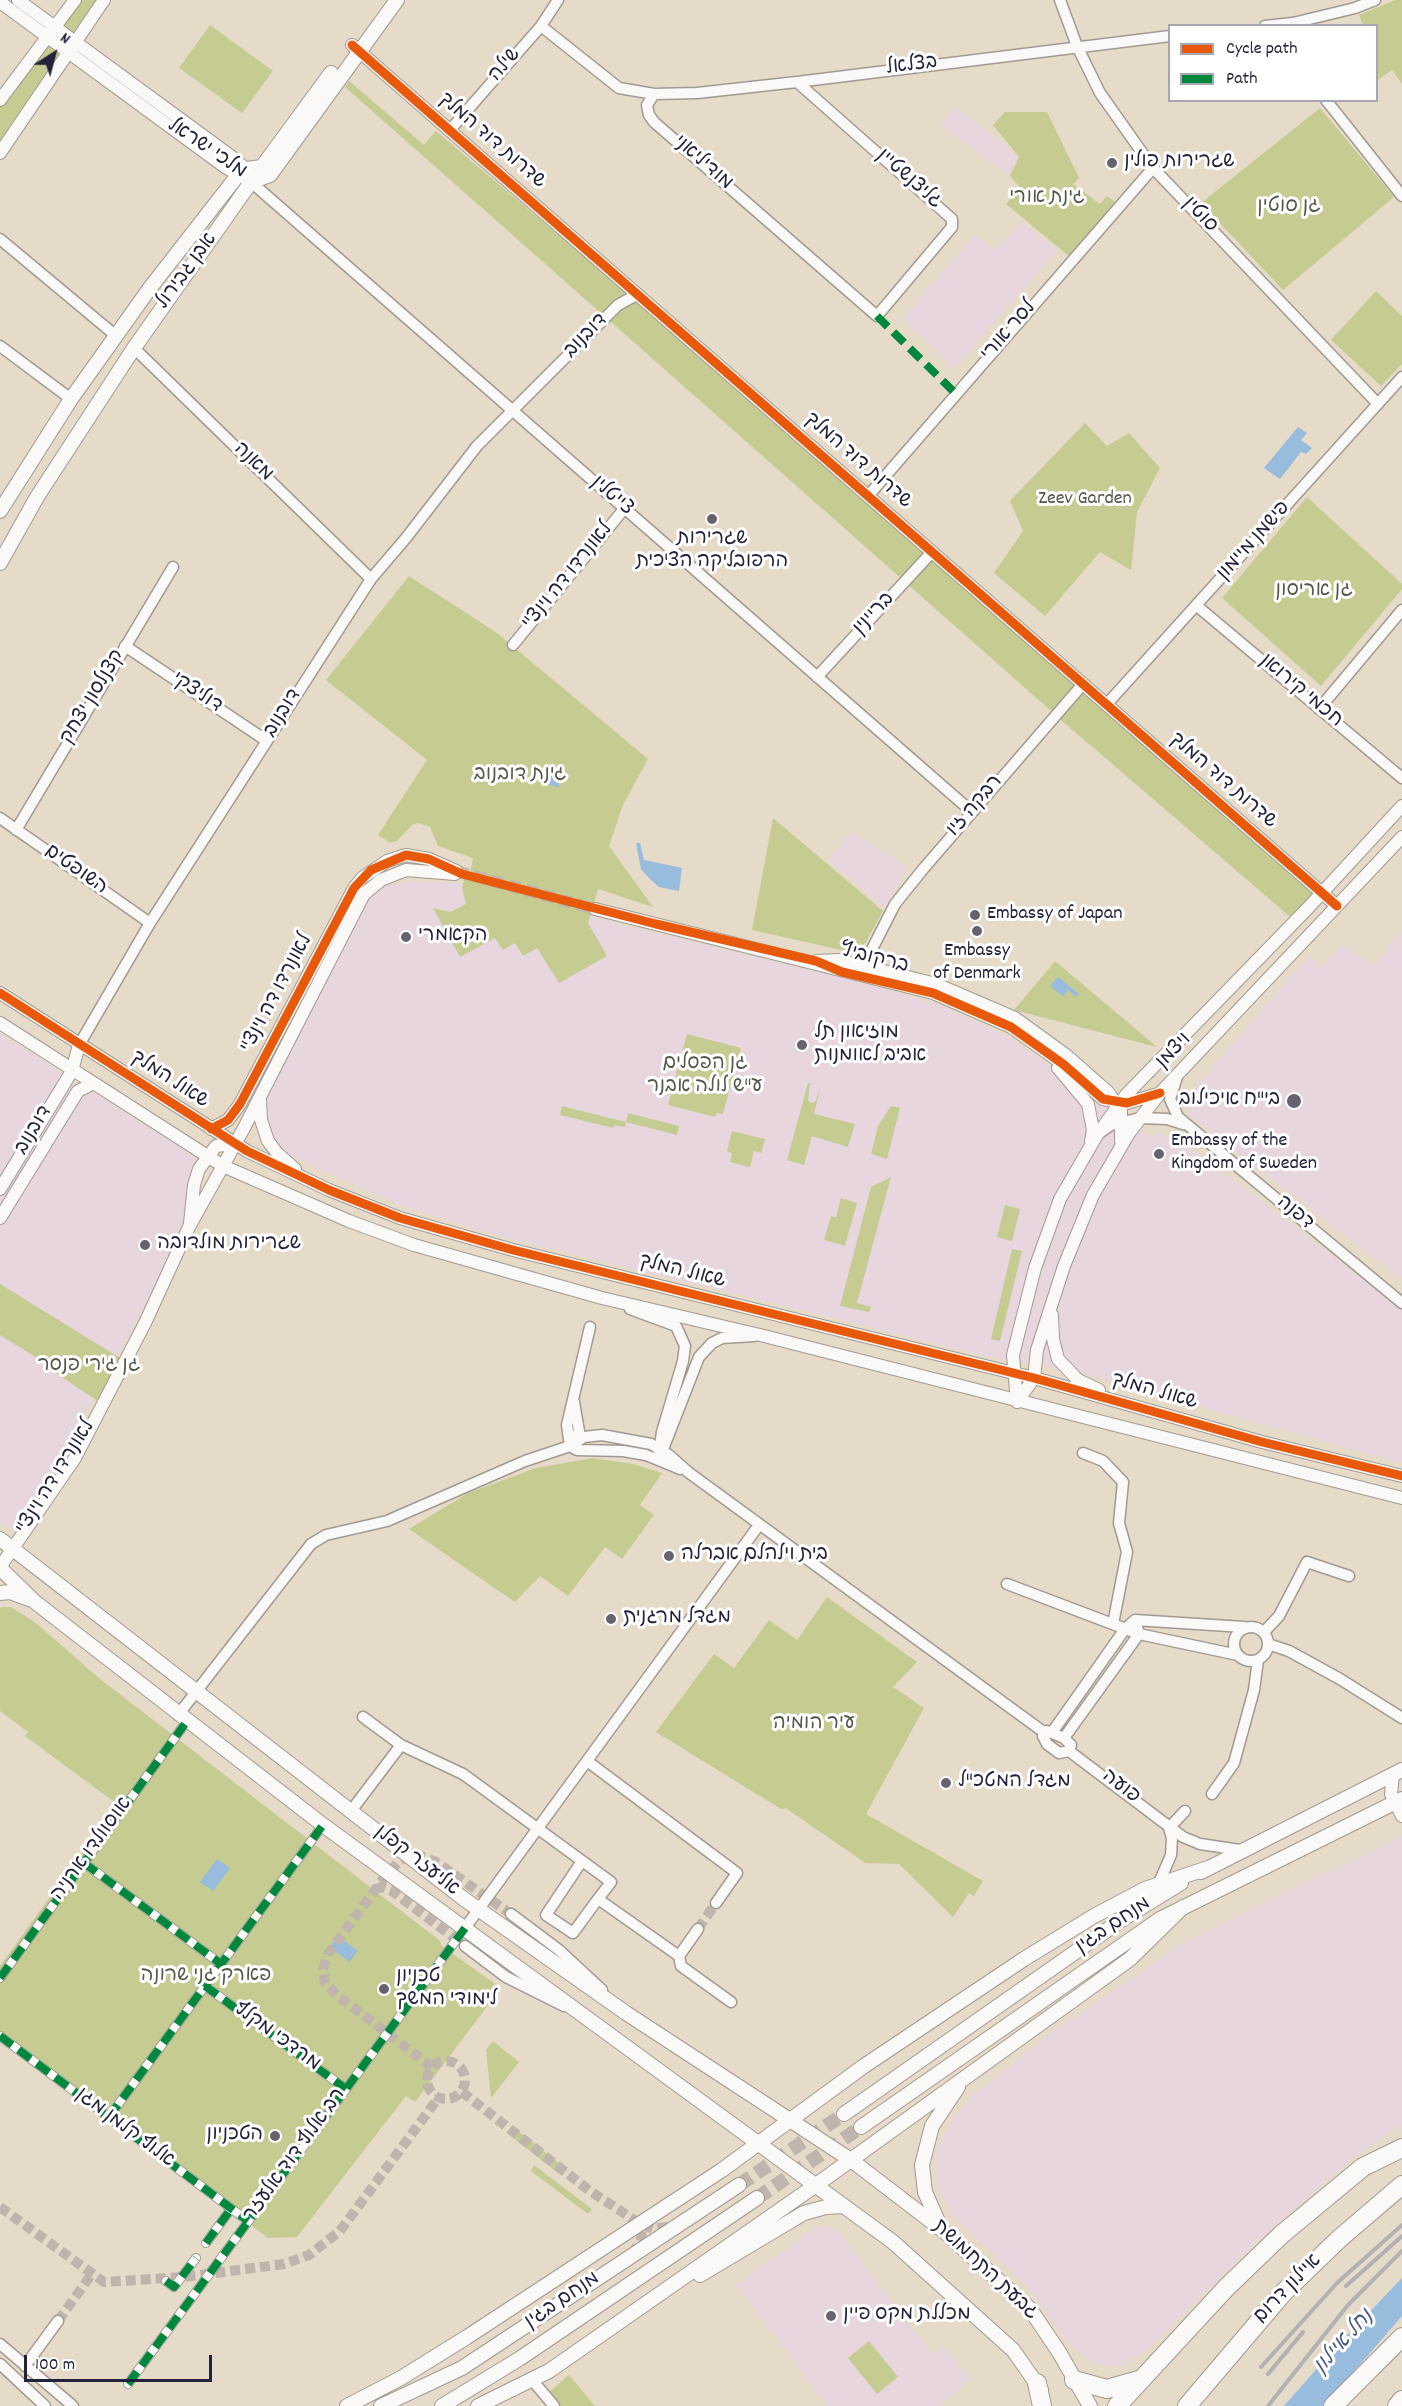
<!DOCTYPE html>
<meta charset="utf-8">
<style>
body{margin:0}
#map{position:relative;width:1402px;height:2406px;overflow:hidden;background:#e6dac9;font-family:Dekko,sans-serif}
canvas{display:block}
.legend{position:absolute;left:1168px;top:24px;width:210px;height:78px;box-sizing:border-box;background:#fff;border:2px solid #a7a7b1;margin:0;padding:8px 10px;list-style:none;font-size:18px;color:#22223b}
.legend li{display:flex;align-items:center;gap:12px;height:30px}
.legend b{width:30px;border:2px solid #a7a7b1}
.north{position:absolute;left:24px;top:24px;width:60px;height:60px;-webkit-text-stroke:4px #fff;paint-order:stroke;rotate:36deg;font-size:16px;font-weight:700;line-height:24px;text-align:center;color:#22223b}
.north::after{content:'';display:block;margin:auto;width:21px;height:27px;background:#22223b;clip-path:polygon(50% 0,100% 100%,50% 72%,0 100%)}
.scale{position:absolute;left:24px;top:2355px;width:188px;height:27px;box-sizing:border-box;border:3px solid #22223b;border-top:0;padding-left:8px;font-size:18px;line-height:21px;white-space:nowrap;color:#22223b;-webkit-text-stroke:4px #fff;paint-order:stroke}
</style>
<div id="map">
<canvas width="1402" height="2406"></canvas>
<ul class="legend">
<li><b style="height:8px;background:#e8590c"></b>Cycle path</li>
<li><b style="height:8px;background:#00873e"></b>Path</li>
</ul>
<div class="north">N</div>
<div class="scale">100 m</div>
</div>
<script>
const ctx = document.querySelector('canvas').getContext('2d');
ctx.lineJoin = 'round';
function fill(path, color) { ctx.fillStyle = color; ctx.fill(path, 'evenodd'); }
const poly = rows => new Path2D(rows.map(r => 'M' + r).join(''));
function stroke(path, color, width, dash) { ctx.strokeStyle = color; ctx.lineWidth = width; ctx.lineCap = dash ? 'butt' : 'round'; ctx.setLineDash(dash || []); ctx.stroke(path); }
function drawText(font, color, halo, rows, align = 'center') {
  ctx.font = font + ' Dekko,"Playpen Sans Hebrew",sans-serif'; ctx.lineWidth = 6; ctx.setLineDash([]); ctx.textBaseline = 'middle'; ctx.strokeStyle = halo; ctx.fillStyle = color; for (const [text, x, y, turn = 0] of rows) {
    ctx.save(); ctx.translate(x, y); ctx.rotate((+turn || 0) * Math.PI / 180); ctx.textAlign = isNaN(turn) ? turn : align; if (halo) ctx.strokeText(text, 0, 0); ctx.fillText(text, 0, 0); ctx.restore();
  }
}
const built = poly([
 [955,107,1019,157,1008,175,941,125],
 [1021,222,1057,250,954,368,903,319,974,235,995,250],
 [852,832,907,867,885,908,828,860],
 [416,882,480,884,620,924,881,987,942,1006,1009,1037,1148,1136,1160,1133,1181,1142,1402,1308,1402,1463,1085,1374,978,1354,488,1233,397,1204,260,1141,255,1124,364,904,376,890,390,884],
 [1402,930,1402,1279,1189,1115,1185,1105,1187,1097,1309,956,1323,967,1342,944,1373,967],
 [0,1033,195,1157,184,1226,120,1352,16,1532,0,1521],
 [1402,1836,1402,2124,1355,2156,1277,2223,1143,2353,1122,2366,1106,2366,1093,2363,1072,2347,1029,2289,956,2218,939,2190,936,2176,938,2148,953,2119,974,2094,1054,2031,1184,1943],
 [817,2227,829,2227,833,2232,837,2230,932,2354,942,2346,970,2379,939,2406,828,2406,737,2285]
]);
const green = poly([
 [79,0,100,0,74,36,60,25],
 [1395,0,1402,0,1402,84,1392,70,1377,81,1376,26,1363,25,1359,15],
 [210,25,273,71,242,113,179,68],
 [46,44,61,56,0,147,0,106],
 [349,81,424,145,436,131,942,560,1321,893,1295,921,1067,725,345,87],
 [1320,108,1394,197,1283,290,1201,203],
 [1005,112,1047,112,1079,178,1073,184,1100,204,1107,196,1118,204,1070,257,1006,204,1020,187,1010,176,1019,157,993,125],
 [1376,291,1402,316,1402,364,1381,386,1331,340],
 [1085,423,1107,446,1129,433,1160,468,1137,512,1131,570,1100,552,1045,616,994,573,1023,531,1010,501],
 [1307,497,1402,584,1402,589,1321,686,1222,598],
 [409,576,497,633,648,759,623,805,609,846,653,907,598,889,588,923,607,956,559,983,537,948,523,956,515,943,503,950,495,938,460,957,433,908,450,912,466,904,462,888,464,879,469,878,473,858,438,846,430,827,418,823,412,825,397,841,390,843,378,835,427,760,326,680],
 [773,818,883,911,866,942,855,953,752,930],
 [1055,961,1157,1047,1014,1010],
 [687,1034,741,1048,723,1114,717,1113,715,1117,668,1105],
 [808,1083,810,1083,808,1101,813,1103,816,1100,821,1086,814,1114,855,1124,848,1147,812,1136,804,1165,787,1160],
 [562,1106,626,1122,628,1113,679,1126,677,1135,626,1122,625,1127,614,1125,613,1128,560,1115],
 [891,1106,900,1108,887,1159,871,1154,878,1126],
 [732,1131,765,1139,761,1153,754,1151,750,1167,730,1162,732,1153,727,1151],
 [891,1177,857,1303,871,1307,869,1312,840,1306,871,1187],
 [841,1198,857,1203,845,1246,824,1240,831,1216,836,1217],
 [1005,1205,1020,1209,1012,1241,997,1237],
 [1012,1249,1022,1251,1000,1341,991,1339],
 [0,1284,125,1361,102,1404,45,1366,45,1363,0,1335],
 [593,1458,633,1464,662,1473,640,1505,654,1515,622,1559,605,1547,568,1596,540,1576,515,1602,409,1529,468,1493,536,1468],
 [827,1597,917,1662,893,1687,924,1708,866,1814,983,1881,974,1896,969,1893,953,1917,899,1864,865,1863,786,1808,781,1809,656,1732,714,1654,734,1668,769,1620,797,1640],
 [3,1607,11,1607,36,1623,100,1679,439,1940,442,1946,501,1988,415,2102,406,2096,297,2237,268,2238,0,2037,0,1966,117,1804,25,1736,28,1732,0,1711,0,1608],
 [493,2041,519,2062,491,2098,486,2050],
 [518,2131,567,2169,562,2176,512,2137],
 [534,2165,592,2209,588,2214,531,2171],
 [869,2341,898,2377,877,2394,848,2358],
 [569,2375,595,2406,560,2406,549,2392]
]);
const water = poly([
 [1298,427,1307,433,1301,440,1312,448,1306,454,1301,452,1280,479,1264,468],
 [547,765,564,772,558,788,541,781],
 [636,843,640,843,644,860,682,868,679,891,659,887,649,878,641,869],
 [1058,977,1079,994,1076,997,1068,990,1063,997,1050,986],
 [217,1859,230,1868,213,1891,200,1882],
 [338,1936,358,1951,349,1962,330,1947],
 [1402,2278,1402,2316,1324,2406,1284,2406,1335,2348]
]);
const minorTunnel = poly([
 [376,1889,382,1887,392,1891,465,1946],
 [698,1929,716,1903],
 '427 2080a19 19 0 1 1 38 0a19 19 0 1 1-38 0Z',
 [432,2067,338,1996,325,1983,323,1969,328,1954,380,1883,399,1861,408,1856,421,1856,436,1862,511,1914],
 [462,2092,590,2191,642,2225,654,2229,673,2226],
 [0,2207,104,2282,184,2277,284,2264,309,2255,340,2231,439,2097],
 [632,2254,641,2240,642,2225],
 [58,2321,91,2275]
]);
const tertiaryTunnel = poly([
 [456,871,595,909]
]);
const secondaryTunnel = poly([
 [739,2185,844,2114],
 [757,2198,861,2127]
]);
const pedestrian = poly([
 [84,1863,221,1964],
 [0,1978,187,1721],
 [205,1986,346,2089],
 [0,2036,248,2221],
 [109,2117,323,1825],
 [206,2243,231,2209],
 [166,2281,174,2287,196,2258],
 [128,2384,465,1928]
]);
const minor = poly([
 [1060,0,1077,46,1100,93,1153,168,1378,404],
 [541,26,619,88,654,94,697,93,797,82,1170,36],
 [1265,26,1293,23,1355,8,1375,0],
 [654,94,647,105,649,115,654,122,877,316,952,227,952,219,797,82],
 [1326,100,1402,196],
 [450,130,541,26,558,0],
 [251,182,971,811],
 [0,239,115,335],
 [0,346,71,399],
 [134,348,371,579],
 [868,496,1153,168],
 [1197,606,1402,778],
 [513,645,624,509],
 [125,646,267,741],
 [817,677,932,552],
 [1106,705,1402,377],
 [1319,709,1402,610],
 [0,818,150,923],
 [16,830,173,567],
 [854,963,869,955,895,904,924,868,1083,684],
 [79,1045,150,923,371,579,406,538,477,446,618,305,638,294],
 [1177,1077,1170,1099,1178,1117,1402,1303],
 [1101,1132,1111,1125,1140,1118,1167,1119,1183,1124],
 [630,1309,676,1326,685,1346,683,1361,662,1432,659,1454],
 [590,1327,567,1425,570,1446,577,1450,623,1451,646,1455,680,1469],
 [572,1444,579,1431,574,1402],
 [1083,1453,1103,1461,1123,1482,1119,1523,1127,1552,1113,1624],
 [660,1457,699,1357,712,1343,722,1338,754,1336],
 [1007,1584,1139,1634,1238,1655],
 '1234 1644a17 17 0 1 1 34 0a17 17 0 1 1-34 0Z',
 [1264,1632,1279,1616,1307,1562,1349,1576],
 [1268,1644,1289,1651,1340,1679,1402,1718],
 [178,1715,311,1544,326,1535,387,1521,525,1461,570,1446,584,1437,602,1435,651,1444,669,1455,688,1472,1045,1733],
 [1047,1731,1064,1738,1071,1745,1069,1751,1059,1753,1047,1744,1043,1736,1047,1731],
 [1053,1731,1125,1629,1135,1620,1244,1627],
 [1064,1738,1139,1634,1137,1627],
 [401,1745,463,1774,611,1882,598,1899,679,1956,681,1966,731,2002],
 [1069,1751,1183,1837,1200,1844,1240,1850],
 [587,1761,737,1873,716,1903],
 [1212,1794,1234,1763,1254,1690,1258,1660],
 [351,1811,401,1745,363,1717],
 [1169,1828,1185,1811],
 [582,1861,546,1915,573,1933,598,1899],
 [1158,1885,1171,1855,1172,1838,1169,1828],
 [511,1914,559,1950,602,1990],
 [465,1928,759,1525],
 [465,1946,506,1977,564,2006],
 [679,1956,698,1929],
 [0,2344,73,2406],
 [0,2364,45,2406],
 [25,2366,58,2321],
 [533,2381,554,2406]
]);
const tertiary = poly([
 [18,0,232,157,246,169,249,177],
 [0,2,225,167,245,178],
 [352,45,1337,906],
 [0,100,75,0],
 [0,153,104,0],
 [595,909,933,993,1011,1027,1063,1064,1103,1099,1127,1103,1158,1094],
 [816,961,839,960,936,984,1015,1018,1066,1055,1108,1092,1121,1110,1121,1141],
 [865,971,880,957],
 [0,993,247,1151,329,1190,400,1218,513,1250,1034,1378,1262,1442,1402,1476],
 [0,1023,223,1166,349,1221,414,1245,602,1298,764,1336,1402,1498],
 [1058,1068,1088,1104,1093,1130,1091,1141],
 [260,1100,261,1120,268,1141,277,1153,295,1169],
 [211,1129,228,1120,240,1104,354,888,362,878,387,861,406,855,429,859,456,871],
 [0,1189,72,1071,79,1045],
 [0,1218,78,1091,92,1084],
 [190,1223,194,1185,199,1169,216,1146,234,1144],
 [1052,1315,1053,1339,1058,1359,1078,1380,1099,1390],
 [1017,1402,1013,1355,1035,1268,1060,1199,1097,1135,1126,1095,1308,908,1402,806],
 [1017,1402,1034,1378,1037,1350,1064,1266,1093,1195,1129,1133,1160,1093,1402,837],
 [0,1567,75,1458,145,1323,189,1227,244,1128,364,894,381,880,406,870,455,874],
 [1393,1774,1391,1794,1402,1816]
]);
const secondary = poly([
 [0,511,71,399,150,288,238,175,246,169,262,167,331,73],
 [0,563,37,497,134,348,251,182,270,175,397,0],
 [0,1539,464,1899,626,2013,851,2160,945,2232,1030,2309,1059,2352,1090,2406],
 [0,1568,35,1602,323,1825,893,2242,1013,2350,1041,2390],
 [0,1593,10,1592,29,1599],
 [1201,1872,1402,1770],
 [844,2114,1124,1918,1181,1883],
 [861,2127,1160,1919,1402,1799],
 [940,2226,925,2192,922,2165,932,2126,958,2087],
 [700,2275,804,2213,826,2207,844,2206],
 [347,2406,401,2378,467,2337,722,2170,864,2066,1024,1959,1094,1916,1145,1889,1208,1868],
 [381,2406,462,2368,739,2185],
 [442,2406,519,2359,757,2198],
 [478,2406,549,2371,816,2185,1130,1959,1183,1907]
]);
const motorway = poly([
 [1074,2380,1107,2389,1139,2380],
 [1037,2383,1042,2406],
 [1117,2406,1226,2288,1281,2235,1363,2167,1402,2148],
 [1187,2406,1284,2292,1339,2239,1402,2185],
 [1333,2406,1402,2337],
 [1397,2406,1402,2400]
]);
const rail = poly([
 [1346,2286,1402,2236],
 [1261,2367,1337,2283,1402,2225],
 [1268,2374,1303,2332],
 [1268,2406,1348,2305,1402,2251]
]);
const quiet = poly([
 [877,316,956,394],
 [84,1863,221,1964],
 [0,1978,187,1721],
 [205,1986,346,2089],
 [0,2036,248,2221],
 [109,2117,323,1825],
 [206,2243,231,2209],
 [166,2281,174,2287,196,2258],
 [128,2384,465,1928]
]);
const cycleway = poly([
 [352,45,1337,906],
 [0,993,247,1151,329,1190,400,1218,513,1250,1034,1378,1262,1442,1402,1476],
 [211,1129,228,1120,240,1104,354,888,371,870,406,855,429,859,462,874,656,924,816,961,842,972,933,993,1011,1027,1063,1064,1103,1099,1127,1103,1160,1093]
]);
const markers = [
 [1112,163,6,"#67626d"],
 [712,519,6,"#67626d"],
 [975,915,6,"#67626d"],
 [977,931,6,"#67626d"],
 [406,937,6,"#67626d"],
 [802,1045,6,"#67626d"],
 [1294,1101,8,"#67626d"],
 [1159,1154,6,"#67626d"],
 [145,1245,6,"#67626d"],
 [669,1556,6,"#67626d"],
 [611,1619,6,"#67626d"],
 [946,1783,6,"#67626d"],
 [384,1989,6,"#67626d"],
 [275,2136,6,"#67626d"],
 [831,2316,6,"#67626d"]
];
const streetNames = [
 ["שילה",506,66,-49],
 ["בצלאל",912,67,-7],
 ["שדרות דוד המלך",491,142,41],
 ["מלכי ישראל",206,150,34],
 ["מודיליאני",702,164,41],
 ["גליצנשטיין",908,180,41],
 ["סוטין",1199,216,46],
 ["אבן גבירול",188,272,-54],
 ["לסר אורי",1010,332,-49],
 ["דובנוב",587,337,-46],
 ["שדרות דוד המלך",857,462,41],
 ["מאנה",252,463,44],
 ["צייטלין",611,497,41],
 ["פישמן מיימון",1255,542,-48],
 ["לאונרדו דה וינצ'י",569,577,-51],
 ["בריינין",875,615,-47],
 ["חכמי קירואן",1300,692,40],
 ["דוליצקי",196,694,34],
 ["קצנלסון יצחק",94,698,-59],
 ["דובנוב",284,714,-58],
 ["שדרות דוד המלך",1222,782,41],
 ["רבקה זיו",976,807,-49],
 ["השופטים",75,871,35],
 ["ברקוביץ",874,960,14],
 ["לאונרדו דה וינצ'י",278,994,-62],
 ["ויצמן",1175,1052,-46],
 ["שאול המלך",169,1081,33],
 ["דובנוב",35,1131,-59],
 ["דפנה",1294,1214,40],
 ["שאול המלך",682,1273,14],
 ["שאול המלך",1154,1393,16],
 ["לאונרדו דה וינצ'י",57,1478,-58],
 ["פועה",1120,1788,37],
 ["אוסוולדו ארניה",93,1850,-54],
 ["אליעזר קפלן",416,1862,38],
 ["מנחם בגין",1114,1927,-34],
 ["מרדכי מקלף",276,2038,36],
 ["אלוף קלמן מגן",124,2129,37],
 ["רב אלוף דוד אלעזר",296,2156,-54],
 ["גבעת התחמושת",984,2271,43],
 ["איילון דרום",1289,2290,-46],
 ["מנחם בגין",563,2302,-34]
];
const poiNames = [
 ["שגרירות פולין",1124,163],
 ["שגרירות",712,540,"center"],
 ["הרפובליקה הצ'כית",712,563,"center"],
 ["Embassy of Japan",987,915],
 ["הקאמרי",418,937],
 ["Embassy",977,952,"center"],
 ["of Denmark",977,975,"center"],
 ["מוזיאון תל",814,1034],
 ["אביב לאומנות",814,1057],
 ["בי\"ח איכילוב",1280,1101,"right"],
 ["Embassy of the",1171,1142],
 ["Kingdom of Sweden",1171,1165],
 ["שגרירות מולדובה",157,1245],
 ["בית וילהלם אברלה",681,1556],
 ["מגדל מרגנית",623,1619],
 ["מגדל המטכ\"ל",958,1783],
 ["טכניון",396,1978],
 ["לימודי המשך",396,2001],
 ["הטכניון",263,2136,"right"],
 ["מכללת מקס פיין",843,2316]
];
const parkNames = [
 ["גינת אורי",1047,199],
 ["גן סוטין",1289,208],
 ["Zeev Garden",1085,500],
 ["גן אריסון",1314,592],
 ["גינת דובנוב",520,776],
 ["גן הפסלים",705,1065],
 ["ע\"ש לולה אבנר",705,1088],
 ["גן ג'רי פנסר",89,1367],
 ["עיר הומיה",814,1725],
 ["פארק גני שרונה",206,1977]
];
const waterNames = [
 ["נחל איילון",1345,2343,-48]
];
fill(built, '#e7d6de');
fill(green, '#c6cc91');
fill(water, '#97bcdd');
stroke(minorTunnel, '#bfb5ad', 10, [10, 5]);
stroke(tertiaryTunnel, '#bfb5ad', 12, [12, 6]);
stroke(secondaryTunnel, '#bfb5ad', 14, [14, 7]);
stroke(pedestrian, '#a19a93', 10);
stroke(minor, '#a19a93', 13);
stroke(tertiary, '#a19a93', 14);
stroke(secondary, '#a19a93', 16);
stroke(motorway, '#a19a93', 20);
stroke(pedestrian, '#fbf9f7', 8);
stroke(minor, '#fbf9f7', 10);
stroke(tertiary, '#fbf9f7', 12);
stroke(secondary, '#fbf9f7', 14);
stroke(motorway, '#fbf9f7', 18);
stroke(rail, '#b3b1b2', 4);
stroke(quiet, '#00873e', 8, [15, 8]);
stroke(cycleway, '#e8590c', 9);
for (const [x, y, r, color] of markers) { const dot = new Path2D(); dot.arc(x, y, r, 0, 2 * Math.PI); ctx.fillStyle = color; ctx.fill(dot); stroke(dot, '#fff', 2); }
drawText('20px', '#22223b', '#fff', streetNames);
drawText('20px', '#22223b', '#fff', poiNames, 'left');
drawText('20px', '#525949', '#fff', parkNames);
drawText('italic 21px', '#435a7f', '#fff', waterNames);
</script>
